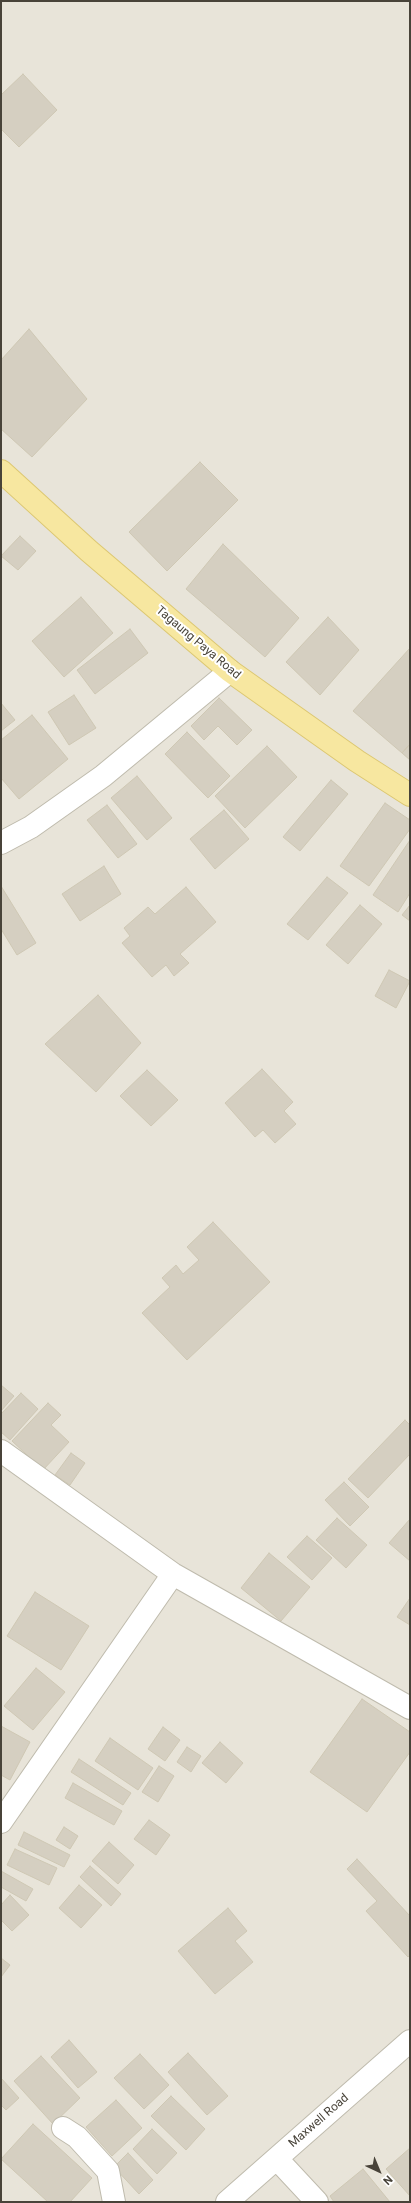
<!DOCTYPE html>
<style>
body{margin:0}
#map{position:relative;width:411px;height:2203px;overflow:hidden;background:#f4f2ea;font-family:Roboto,sans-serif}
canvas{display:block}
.frame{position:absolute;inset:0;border:2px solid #484339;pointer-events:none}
.north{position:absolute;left:359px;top:2151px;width:40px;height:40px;-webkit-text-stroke:3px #fff;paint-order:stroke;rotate:136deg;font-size:11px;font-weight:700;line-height:16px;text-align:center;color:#484339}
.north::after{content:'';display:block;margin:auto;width:14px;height:18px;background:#484339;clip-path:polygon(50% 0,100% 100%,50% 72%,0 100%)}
</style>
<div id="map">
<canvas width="411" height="2203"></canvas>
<div class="frame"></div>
<div class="north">N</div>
</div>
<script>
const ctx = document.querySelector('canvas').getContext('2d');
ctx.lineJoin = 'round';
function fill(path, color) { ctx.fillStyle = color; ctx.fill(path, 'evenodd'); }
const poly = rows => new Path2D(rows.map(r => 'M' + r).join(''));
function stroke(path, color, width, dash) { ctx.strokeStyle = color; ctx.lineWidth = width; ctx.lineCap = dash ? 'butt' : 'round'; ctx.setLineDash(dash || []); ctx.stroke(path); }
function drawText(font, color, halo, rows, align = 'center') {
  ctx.font = font + ' Roboto,sans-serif'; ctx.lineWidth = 4; ctx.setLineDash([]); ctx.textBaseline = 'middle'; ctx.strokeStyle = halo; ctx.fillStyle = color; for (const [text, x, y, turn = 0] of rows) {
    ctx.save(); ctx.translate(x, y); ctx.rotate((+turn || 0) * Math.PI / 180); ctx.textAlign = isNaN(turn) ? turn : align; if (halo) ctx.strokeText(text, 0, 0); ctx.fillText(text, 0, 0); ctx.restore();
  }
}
const residential = poly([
 [1,1,410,1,410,2202,1,2202]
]);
const building = poly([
 [23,74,57,110,19,147,1,129,1,95,23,74],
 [29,329,87,399,32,457,1,429,1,360,29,329],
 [200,462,238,500,167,571,129,532,200,462],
 [20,536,36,551,18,570,1,556,20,536],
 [223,544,299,618,265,657,186,589,223,544],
 [81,597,113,633,64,677,32,641,81,597],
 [328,617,359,650,320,695,286,662,328,617],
 [130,629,148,653,95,694,77,670,130,629],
 [410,648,410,744,402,753,353,711,410,648],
 [74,695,96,728,69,745,48,712,74,695],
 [219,698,252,730,237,745,218,726,204,740,191,726,219,698],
 [1,703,15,720,1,731,1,703],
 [32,715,68,759,19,799,1,778,1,740,32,715],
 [187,732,230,776,208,798,165,754,187,732],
 [410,744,410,760,402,753,410,744],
 [267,746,297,777,245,828,215,796,267,746],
 [137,776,172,818,147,840,111,798,137,776],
 [331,780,348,794,300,851,283,837,331,780],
 [385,803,410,820,410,829,369,886,340,866,385,803],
 [107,805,137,844,118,858,87,820,107,805],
 [224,810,249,839,215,869,190,839,224,810],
 [410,840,410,893,398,912,373,895,410,840],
 [104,866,121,894,80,921,62,894,104,866],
 [327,877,348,893,308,940,287,924,327,877],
 [1,886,36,943,17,955,1,929,1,886],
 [186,887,216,922,180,954,189,963,174,976,166,965,152,977,122,943,130,936,124,928,148,907,155,914,186,887],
 [360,905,382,924,348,964,326,945,360,905],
 [410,905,410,921,402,915,410,905],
 [389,970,410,981,396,1008,375,996,389,970],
 [98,995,141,1043,96,1092,45,1044,98,995],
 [262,1069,293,1102,284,1111,296,1124,275,1143,263,1130,255,1137,225,1103,262,1069],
 [147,1070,178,1100,151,1126,120,1096,147,1070],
 [213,1222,270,1282,187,1360,142,1313,170,1287,162,1278,176,1265,183,1274,199,1260,187,1247,213,1222],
 [1,1385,14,1396,1,1411,1,1385],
 [21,1393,38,1409,10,1440,1,1432,1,1414,21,1393],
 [48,1403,61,1415,51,1425,69,1442,43,1470,12,1441,48,1403],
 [405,1420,410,1425,410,1454,368,1498,348,1479,405,1420],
 [71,1453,85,1463,70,1485,55,1475,71,1453],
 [344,1482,369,1507,350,1526,325,1500,344,1482],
 [337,1518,367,1545,346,1568,316,1540,337,1518],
 [410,1519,410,1561,389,1543,410,1519],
 [307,1536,332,1558,312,1580,287,1557,307,1536],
 [269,1553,310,1587,281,1621,241,1588,269,1553],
 [35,1592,89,1626,61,1670,7,1636,35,1592],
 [410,1598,410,1625,397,1617,410,1598],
 [36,1668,65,1692,33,1730,4,1706,36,1668],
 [362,1699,410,1732,410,1752,367,1812,310,1772,362,1699],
 [1,1726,30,1742,10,1780,1,1775,1,1726],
 [163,1727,180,1740,165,1761,148,1749,163,1727],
 [110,1738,153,1768,138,1790,95,1761,110,1738],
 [220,1742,243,1763,226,1783,202,1763,220,1742],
 [187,1747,201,1756,191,1772,177,1762,187,1747],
 [79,1759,131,1793,123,1805,71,1772,79,1759],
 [159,1766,174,1776,158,1802,142,1792,159,1766],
 [73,1783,122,1811,114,1825,65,1798,73,1783],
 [149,1820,170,1835,156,1855,134,1839,149,1820],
 [64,1827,78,1836,70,1849,56,1840,64,1827],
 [24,1832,70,1855,64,1867,18,1845,24,1832],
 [109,1842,134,1865,118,1884,92,1861,109,1842],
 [15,1849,57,1868,49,1885,7,1865,15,1849],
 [357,1859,410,1916,410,1955,408,1957,366,1911,377,1901,347,1869,357,1859],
 [90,1866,121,1894,111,1906,80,1877,90,1866],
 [1,1871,33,1889,26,1901,1,1887,1,1871],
 [79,1885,102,1905,81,1928,59,1908,79,1885],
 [10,1895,29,1915,12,1931,1,1920,1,1905,10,1895],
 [228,1908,247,1931,235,1941,253,1962,215,1994,178,1951,228,1908],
 [1,1958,10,1965,1,1977,1,1958],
 [69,2040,97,2072,78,2088,51,2057,69,2040],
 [188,2053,228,2096,207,2115,168,2072,188,2053],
 [140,2054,169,2085,144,2109,114,2078,140,2054],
 [41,2056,80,2098,53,2124,14,2081,41,2056],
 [1,2078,19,2098,6,2110,1,2105,1,2078],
 [171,2096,205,2129,186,2150,151,2116,171,2096],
 [116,2100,142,2128,112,2156,86,2127,116,2100],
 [33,2124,92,2178,70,2202,48,2202,1,2159,33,2124],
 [152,2129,177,2153,157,2174,133,2149,152,2129],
 [410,2148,410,2196,386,2169,410,2148],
 [128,2153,153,2180,139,2194,114,2167,128,2153],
 [363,2169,390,2202,334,2202,330,2196,363,2169]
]);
const minor = poly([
 [1,843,31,827,103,776,230,671],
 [1,1451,173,1574,410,1708],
 [1,1822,173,1574],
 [63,2128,77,2137,108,2171,114,2202],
 [277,2159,317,2202],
 [227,2202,410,2041]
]);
const major = poly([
 [1,471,89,551,230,671,357,761,410,795]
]);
const streetNames = [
 ["Tagaung Paya Road",198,643,40],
 ["Maxwell Road",319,2121,-41]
];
fill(residential, '#e8e4d9');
fill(building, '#d5cfc1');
stroke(building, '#cfc8b4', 1);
stroke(minor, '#bfbbad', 24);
stroke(major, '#dcc771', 24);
stroke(minor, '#fff', 22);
stroke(major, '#f7e7a0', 22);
drawText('12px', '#484339', '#fff', streetNames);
</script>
